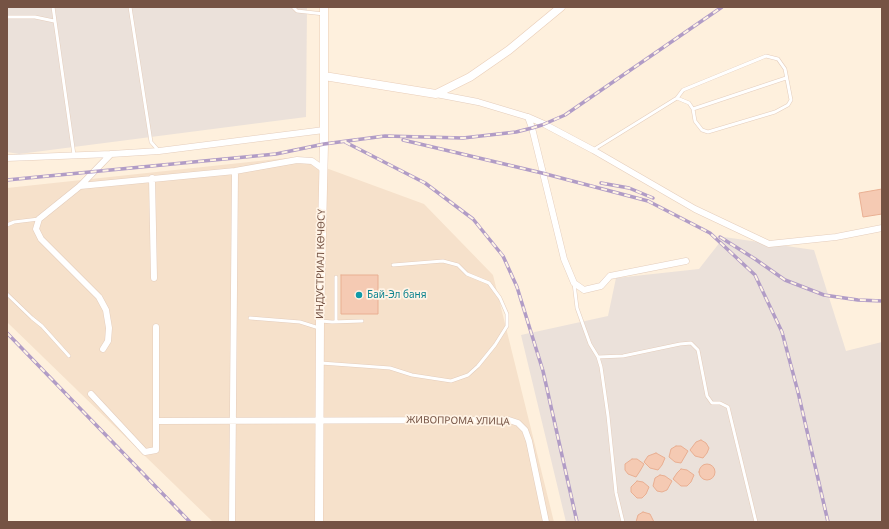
<!DOCTYPE html>
<meta charset="utf-8">
<style>
body{margin:0}
#map{position:relative;width:889px;height:529px;overflow:hidden;background:#fef0dd;font-family:"Noto Sans",sans-serif}
canvas{display:block}
.frame{position:absolute;inset:0;border:8px solid #755344;pointer-events:none}
</style>
<div id="map">
<canvas width="889" height="529"></canvas>
<div class="frame"></div>
</div>
<script>
const ctx = document.querySelector('canvas').getContext('2d');
ctx.lineJoin = 'round';
function fill(path, color) { ctx.fillStyle = color; ctx.fill(path, 'evenodd'); }
const poly = rows => new Path2D(rows.map(r => 'M' + r).join(''));
function stroke(path, color, width, dash) { ctx.strokeStyle = color; ctx.lineWidth = width; ctx.lineCap = dash ? 'butt' : 'round'; ctx.setLineDash(dash || []); ctx.stroke(path); }
function drawText(font, color, halo, rows, align = 'center') {
  ctx.font = font + ' "Noto Sans",sans-serif'; ctx.lineWidth = 3.5; ctx.setLineDash([]); ctx.textBaseline = 'middle'; ctx.strokeStyle = halo; ctx.fillStyle = color; for (const [text, x, y, turn = 0] of rows) {
    ctx.save(); ctx.translate(x, y); ctx.rotate((+turn || 0) * Math.PI / 180); ctx.textAlign = isNaN(turn) ? turn : align; if (halo) ctx.strokeText(text, 0, 0); ctx.fillText(text, 0, 0); ctx.restore();
  }
}
const residential = poly([
 [296,157,424,204,493,275,554,522,213,522,7,322,7,188]
]);
const industrial = poly([
 [7,7,307,7,306,117,19,154,7,152],
 [724,237,814,250,846,351,882,342,882,522,566,522,521,335,608,316,616,278,699,269]
]);
const building = poly([
 [882,189,882,214,863,217,859,193,882,189],
 [341,275,378,275,378,314,341,314,341,275],
 [701,440,706,443,709,448,707,453,703,458,695,456,690,450,696,442,701,440],
 [676,446,681,446,688,451,681,463,675,462,669,457,671,449,676,446],
 [656,453,665,458,662,465,658,470,650,468,644,462,648,456,656,453],
 [632,459,637,459,644,464,640,471,636,477,628,474,625,470,625,464,632,459],
 '699 472a8 8 0 1 1 16 0a8 8 0 1 1-16 0Z',
 [681,469,687,470,694,475,691,482,687,486,681,486,673,479,677,473,681,469],
 [660,475,665,476,672,481,667,490,662,492,657,491,653,486,655,478,660,475],
 [637,481,643,482,649,487,646,494,642,498,637,498,631,492,631,487,637,481],
 [643,512,650,514,654,522,636,522,638,515,643,512]
]);
const lane = poly([
 [53,7,74,155],
 [130,7,151,142,159,151],
 [293,7,297,11,324,14],
 [7,17,35,17,54,21],
 [693,109,786,78],
 [593,150,677,98,683,90,766,56,778,59,785,69,791,100,788,105,775,112,708,132,702,130,695,121,693,109,689,103,677,98],
 [7,225,14,222,39,219],
 [574,283,577,308,590,344,598,357,601,367,608,416,616,493,623,522],
 [7,294,32,318,42,326,69,356],
 [250,318,300,322,319,328],
 [321,321,332,322,362,321],
 [336,322,336,277],
 [598,357,623,356,680,344,691,343,698,350,707,396,712,403,720,403,728,407,756,522],
 [321,363,390,368,412,375,451,381,468,375,478,366,495,345,507,326,507,314,500,298,489,283,467,274,458,265,443,261,393,265]
]);
const street = poly([
 [436,94,478,102,528,117,544,124,593,150,695,209,769,244,836,237,882,228],
 [528,117,532,128,564,259,574,283,584,290,601,286,610,276,686,261],
 [7,158,111,154,159,151,324,130],
 [152,178,154,278],
 [80,186,235,171,297,160,312,161,323,169],
 [103,349,108,341,109,328,106,310,99,297,41,239,36,229,39,219,80,186,111,154],
 [91,394,145,452,156,450,156,327],
 [156,421,509,420,518,423,525,430,529,441,546,522],
 [232,522,235,171]
]);
const secondary = poly([
 [324,76,436,94,470,77,509,50,561,7],
 [319,522,320,320,324,144,324,7]
]);
const rail = poly([
 [403,140,542,173,648,201,710,233,755,275,782,332,798,392,828,522],
 [345,142,425,183,473,219,503,256,517,287,543,371,577,522],
 [7,180,276,154,324,144,385,136,463,138,516,132,532,128,542,125,565,115,722,7],
 [601,183,629,188,653,198],
 [720,237,755,259,785,280,824,295,858,300,882,301],
 [7,333,190,522]
]);
const markers = [
 [359,295,4,"#0f9aa8"]
];
const streetNames = [
 ["ИНДУСТРИАЛ КӨЧӨСҮ",321,264,-89],
 ["ЖИВОПРОМА УЛИЦА",458,421,1]
];
const cultureNames = [
 ["Бай-Эл баня",367,295]
];
fill(residential, '#f6e1cb');
fill(industrial, '#ebe1da');
fill(building, '#f5cab3');
stroke(building, '#e9af92', 1);
stroke(lane, '#e4cdbc', 4);
stroke(street, '#e4cdbc', 7);
stroke(secondary, '#e9cdb8', 9);
stroke(lane, '#fff', 3);
stroke(street, '#fff', 6);
stroke(secondary, '#fff', 8);
stroke(rail, '#b19cc6', 3.5);
stroke(rail, '#fff3e5', 2, [6]);
for (const [x, y, r, color] of markers) { const dot = new Path2D(); dot.arc(x, y, r, 0, 2 * Math.PI); ctx.fillStyle = color; ctx.fill(dot); stroke(dot, '#fff3e5', 1.5); }
drawText('10px', '#755344', '#fff3e5', streetNames);
drawText('10px', '#0d838f', '#fff3e5', cultureNames, 'left');
</script>
